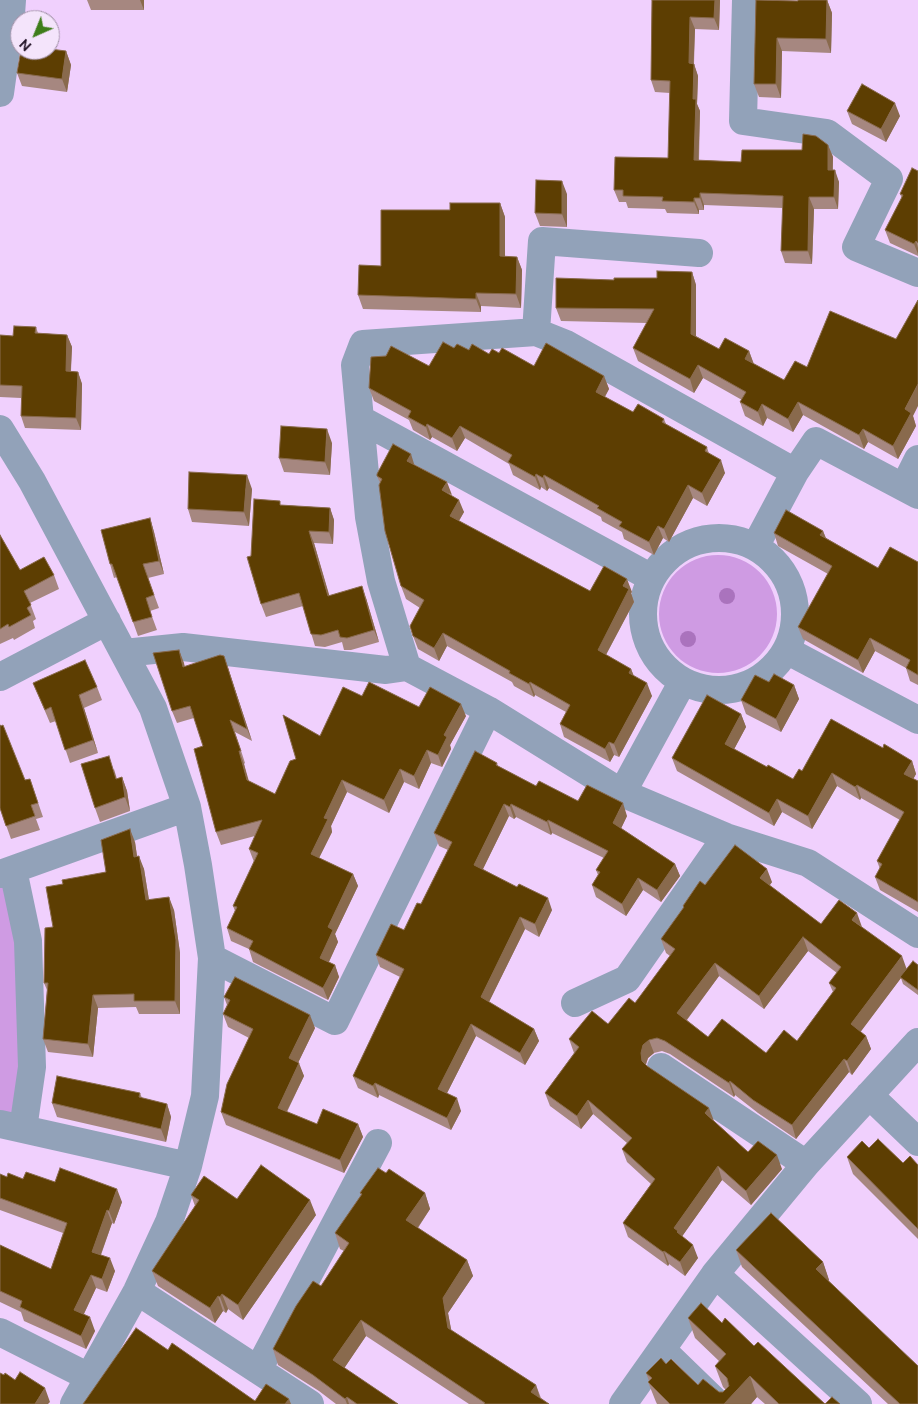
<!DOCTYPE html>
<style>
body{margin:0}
#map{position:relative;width:918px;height:1404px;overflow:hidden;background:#f0d0fd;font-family:Ubuntu,sans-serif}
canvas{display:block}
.north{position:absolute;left:10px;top:10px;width:50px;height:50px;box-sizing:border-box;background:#f4e4fb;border:1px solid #a090a6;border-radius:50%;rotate:224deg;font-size:14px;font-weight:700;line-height:20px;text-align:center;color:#211226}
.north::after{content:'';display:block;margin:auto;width:18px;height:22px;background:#3e7d1a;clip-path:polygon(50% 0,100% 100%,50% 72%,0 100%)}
</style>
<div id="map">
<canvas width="918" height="1404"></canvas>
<div class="north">N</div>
</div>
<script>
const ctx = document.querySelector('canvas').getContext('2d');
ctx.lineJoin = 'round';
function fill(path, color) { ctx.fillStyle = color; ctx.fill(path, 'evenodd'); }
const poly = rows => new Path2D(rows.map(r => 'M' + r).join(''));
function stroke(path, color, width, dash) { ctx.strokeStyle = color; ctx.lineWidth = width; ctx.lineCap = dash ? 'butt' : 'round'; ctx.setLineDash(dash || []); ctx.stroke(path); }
const green = poly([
 '659 614a59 59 0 1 1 118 0a59 59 0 1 1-118 0Z',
 [0,885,14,894,23,1105,5,1121,0,1119]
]);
const lane = poly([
 [665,1343,728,1404]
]);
const street = poly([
 [746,0,743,121,827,133,889,179,856,247,918,273],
 [0,93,11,14,12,0],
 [536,332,542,241,699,253],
 [360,419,652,578],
 [0,429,32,481,153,708,187,807,198,865,212,958,205,1096,188,1166,169,1222,137,1291,74,1404],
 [904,487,918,459],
 [918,495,816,441,795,472,566,344,536,332,363,344,355,365,369,517,381,581,407,667,488,710,622,793,726,837,808,863,918,934],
 '643 614a76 76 0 1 1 152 0a76 76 0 1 1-152 0Z',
 [755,547,795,472],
 [786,650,918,720],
 [124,653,183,647,386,670,407,667],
 [0,677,107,621],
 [622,793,683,681],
 [13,870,28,941,32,1067,23,1129],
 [0,874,187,807],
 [212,958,335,1021,488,710],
 [575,1003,627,979,726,837],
 [661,1067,806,1164],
 [869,1095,918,1142],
 [0,1124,188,1166],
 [715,1274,858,1404],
 [137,1291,310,1404],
 [0,1332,89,1377],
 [258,1370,378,1143],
 [623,1404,715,1274,806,1164,918,1042]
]);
const trees = [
 [727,596],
 [688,639]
];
const wall = poly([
 [87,0,144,0,144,10,91,10],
 [652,0,720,0,719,30,695,29,694,64,698,76,697,104,700,111,699,160,741,162,828,145,833,157,833,170,839,182,838,209,814,209,812,264,785,263,781,251,783,208,704,205,704,210,699,210,699,214,667,213,665,209,628,208,626,202,619,202,614,190,668,158,670,93,655,92,651,80],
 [756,0,798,1,827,0,832,13,831,53,782,51,781,98,759,97,754,84],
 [66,51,71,65,67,92,22,86,17,73],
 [847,111,900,116,886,142,852,124],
 [918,171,918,256,890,243,885,230,902,198,900,194],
 [567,194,567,227,540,226,535,213],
 [500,203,505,217,505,257,517,257,522,270,521,308,481,306,481,312,363,309,358,295,381,266,450,210],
 [692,272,696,285,696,336,719,349,749,351,754,364,784,380,807,367,913,416,916,426,898,459,868,442,864,449,803,415,793,432,767,418,763,426,745,416,740,402,742,400,703,378,694,393,638,361,633,348,647,323,561,321,556,308,614,280,657,278],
 [36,327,38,333,67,335,72,347,71,371,78,372,82,384,81,430,25,428,21,416,21,398,0,397,0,335,13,336],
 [454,348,489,354,499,353,534,366,604,376,609,389,605,397,633,412,664,419,666,424,707,447,709,454,725,473,707,506,693,498,669,542,663,538,654,555,624,539,622,532,602,521,601,517,549,488,547,491,541,487,540,490,513,475,509,464,465,438,457,451,432,437,430,440,413,430,409,420,374,401,369,388,429,366],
 [332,443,330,475,284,472,279,458],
 [415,465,451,495,464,512,459,521,590,591,632,592,631,593,634,602,606,655,631,669,634,676,652,696,619,757,614,755,610,762,564,737,560,724,566,712,535,695,534,697,514,686,512,682,447,646,439,661,418,649,413,636,420,608,406,599,401,586,380,483,377,476],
 [252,489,249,526,192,522,188,509],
 [282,505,330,508,334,520,333,544,314,543,329,596,366,598,379,642,351,650,344,650,342,642,325,647,315,646,303,606,266,617,261,604,251,556],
 [150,518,154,532,164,574,148,578,159,608,150,611,157,630,138,636,117,577,114,578,110,564],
 [823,531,826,538,878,568,918,562,918,685,910,681,906,668,875,651,863,673,803,639,798,627,828,574,778,546,774,533],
 [0,535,20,570,54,575,59,589,30,603,36,619,33,621,35,628,14,640,13,638,0,644],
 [179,650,185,667,228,668,252,741,235,732,245,763,244,764,248,781,275,794,296,759,320,736,362,696,466,716,450,745,451,749,442,767,431,763,419,789,404,782,389,813,347,792,331,826,332,832,319,858,353,874,358,886,335,934,338,942,329,962,335,965,339,977,328,1000,253,962,249,949,231,941,227,928,235,911,233,906,254,862,249,849,255,836,221,845,216,832,203,746,194,718,177,723,172,711],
 [769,682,794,685,799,699,781,732,746,714,741,700],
 [33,683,97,687,102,700,84,708,98,753,70,763,56,721,50,723],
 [741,714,746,727,734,749,767,767,793,779,802,771,883,748,912,761,916,774,913,779,918,781,918,912,880,890,875,877,880,869,877,861,900,820,861,798,860,800,837,786,812,829,782,812,774,826,677,771,672,758],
 [497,763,498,766,536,786,578,801,627,816,621,828,675,864,680,876,661,902,643,890,626,916,596,897,592,885,598,875,596,870,604,858,552,833,551,835,516,817,514,819,509,816,483,869,552,910,539,937,525,929,489,1002,534,1029,539,1041,525,1065,476,1036,447,1093,461,1111,451,1130,379,1095,378,1098,358,1088,353,1076,400,977,380,967,376,955,404,930,421,904,448,850,439,846,434,833],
 [114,769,117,779,122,777,127,791,130,811,100,822,95,808],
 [30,779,43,817,36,819,40,830,11,839,0,808,25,780],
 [135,842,137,856,144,869,149,900,174,910,180,953,180,1014,139,1014,136,1007,98,1008,93,1057,48,1052,43,1039,47,990,44,983,53,927,63,884,106,872],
 [772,882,769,886,821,924,862,927,906,969,918,965,918,995,903,984,901,978,860,1032,866,1036,871,1049,852,1075,849,1072,796,1139,758,1113,735,1095,734,1097,670,1054,662,1051,654,1053,648,1058,646,1065,714,1121,748,1152,782,1169,751,1205,722,1180,682,1236,698,1258,685,1276,669,1264,668,1266,628,1237,623,1223,651,1184,627,1162,622,1149,627,1143,593,1114,581,1129,550,1106,545,1093,574,1053,569,1039,608,1024,635,1003,670,956,666,953,661,939,684,908,683,906,705,885],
 [808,951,837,973,829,983,833,992,797,1041,766,1053,708,1037,687,1020,719,976,764,1009],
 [224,997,315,1028,298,1063,304,1076,287,1112,317,1124,358,1124,363,1137,344,1173,226,1125,221,1112,249,1038,228,1027,223,1014,227,1005],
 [140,1093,142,1098,167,1104,171,1117,166,1142,57,1117,52,1103],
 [869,1148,903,1163,918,1165,918,1239,853,1174,847,1157],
 [386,1173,425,1193,430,1209,418,1228,467,1260,473,1276,448,1313,451,1330,536,1385,541,1398,549,1404,469,1404,366,1336,344,1368,398,1404,336,1404,319,1391,278,1365,273,1349,321,1286,344,1251,340,1249,335,1233,361,1195,360,1193],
 [0,1174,7,1177,55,1182,122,1202,114,1224,112,1223,101,1255,115,1271,107,1292,96,1288,84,1314,95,1331,86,1349,24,1321,21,1312,0,1302,0,1245,51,1269,63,1233,0,1210],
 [191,1195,237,1199,316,1215,243,1320,228,1309,226,1313,223,1311,215,1323,158,1286,152,1271,195,1206],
 [736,1250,823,1262,829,1280,828,1281,918,1404,888,1404,742,1267],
 [688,1318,722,1323,754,1346,825,1404,765,1404,757,1397,751,1404,657,1404,656,1402,648,1382,649,1381,646,1373,666,1364,698,1385,719,1392,723,1392,726,1390,723,1387,715,1366,719,1361,695,1338]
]);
const shadedWall = poly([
 [140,0,144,0,144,10],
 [715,0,720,0,719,30,714,18],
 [827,0,832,13,831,53,826,39],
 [690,17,695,29,693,76,689,63],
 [777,38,782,51,781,98,776,84],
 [66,51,71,65,67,92,62,79],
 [694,64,698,76,697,104,700,111,698,172,694,160,693,99],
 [895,103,900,116,886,142,881,129],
 [828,145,833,157,832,182,828,170],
 [835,170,839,182,838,209,834,197],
 [562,181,567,194,567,227,562,214],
 [700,193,704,205,704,210,700,198],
 [809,197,814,209,812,264,808,251],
 [694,198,699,210,699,214,694,202],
 [500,203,505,217,505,270,500,256],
 [916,241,918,248,918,254,914,244],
 [517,257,522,270,521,308,516,294],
 [692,272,696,285,696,347,691,334],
 [476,293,481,306,481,312,476,299],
 [67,335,72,347,70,383,66,371],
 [749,351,754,365,745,359],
 [698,365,703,378,694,393,690,379],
 [78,372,82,384,81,430,76,418],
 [604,376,609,389,600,405,596,392],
 [918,384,918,406,913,416,916,426,898,459,893,446,905,409],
 [798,402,803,415,793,432,788,419],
 [762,404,767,418,763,426,758,412],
 [427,424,432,437,430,440,426,427],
 [460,426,465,438,457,451,452,438],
 [327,429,332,443,330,475,325,462],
 [863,429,868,442,864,449,859,435],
 [411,454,415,467,407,461],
 [721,460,725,473,707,506,702,493],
 [536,474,541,487,540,490,535,477],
 [247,475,252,489,249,526,244,512],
 [544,475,549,488,547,491,543,478],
 [447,482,452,495,442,490],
 [688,485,693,498,669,542,664,529],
 [459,500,464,512,454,529,450,516],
 [330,508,334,520,333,544,329,532],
 [150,518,154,532,164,574,159,561],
 [658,526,663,538,654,555,649,542],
 [309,531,314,543,333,608,328,596],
 [823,531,828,544,820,535],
 [627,579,632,592,631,593,634,602,602,662,598,650,623,586],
 [362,586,366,598,379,642,374,630],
 [443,633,447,646,439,661,434,648],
 [870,638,875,651,863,673,858,660],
 [179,650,184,663,187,680,183,667],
 [224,656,228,668,252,741,247,729],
 [631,669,636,682,629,673],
 [530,682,535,695,534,697,529,684],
 [647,683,652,696,619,757,614,744],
 [794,685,799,699,781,732,776,719],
 [79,695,84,708,98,753,93,740],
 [461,704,466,716,450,745,451,749,442,767,438,755,444,735],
 [741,714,746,727,730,757,725,744],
 [609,742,614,755,610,762,605,749],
 [427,750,431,763,419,789,414,776],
 [239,751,244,764,252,792,247,780],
 [912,761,916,774,909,787,904,774],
 [400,769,404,782,389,813,384,800],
 [832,773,837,786,812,829,808,816],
 [122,777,127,791,130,811,125,797],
 [342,780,347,792,331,826,332,832,315,866,311,854,324,818],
 [857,785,861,798,860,800,855,787],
 [777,799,782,812,774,826,769,813],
 [623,803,627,816,618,835,613,823],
 [504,804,509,816,479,877,474,865],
 [511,804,516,817,514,819,510,807],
 [548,820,552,833,551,835,547,822],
 [130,829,135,842,139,870,134,857],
 [139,856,144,869,151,913,146,900],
 [675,864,680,876,661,902,657,890],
 [767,869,772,882,765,892,760,878],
 [353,874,358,886,335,934,338,942,325,970,320,958,328,927],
 [638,878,643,890,626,916,622,904],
 [169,897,174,910,180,953,180,1014,175,1001],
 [548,898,552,910,539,937,535,924],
 [857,913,862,927,852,920],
 [520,917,525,929,485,1010,481,997],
 [803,937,808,951,764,1009,759,996],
 [902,956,907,970,856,1038,851,1024],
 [715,963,719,976,682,1026,677,1013],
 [335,965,339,977,328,1000,323,988],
 [93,995,98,1008,93,1057,88,1044],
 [310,1015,315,1028,294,1071,289,1058],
 [471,1024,476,1036,443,1101,438,1089],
 [534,1029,539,1041,525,1065,520,1053],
 [866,1036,871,1049,852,1075,847,1061],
 [649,1040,654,1053,648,1058,645,1066,642,1061,641,1053,643,1045],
 [844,1059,849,1072,796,1139,792,1125],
 [299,1063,304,1076,282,1121,278,1108],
 [730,1081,735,1095,734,1097,729,1083],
 [375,1083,379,1095,378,1098,373,1086],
 [457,1098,461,1111,451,1130,447,1118],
 [588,1100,593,1114,581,1129,577,1116],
 [167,1104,171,1117,166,1142,161,1129],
 [709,1108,714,1121,705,1113],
 [358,1124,363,1137,344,1173,340,1160],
 [777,1155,782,1169,751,1205,746,1191],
 [718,1166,722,1180,681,1238,674,1228],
 [117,1189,122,1202,114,1224,109,1211],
 [425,1193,430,1209,412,1236,406,1220],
 [310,1200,316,1215,243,1320,238,1305],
 [107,1210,112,1223,97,1265,92,1252],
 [693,1245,698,1258,685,1276,680,1262],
 [664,1251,669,1264,668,1266,663,1252],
 [110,1258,115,1271,107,1292,102,1279],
 [467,1260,473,1276,448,1313,454,1344,448,1328,443,1298],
 [823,1262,829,1280,822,1286,816,1269],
 [91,1275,96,1288,79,1324,74,1310],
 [222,1294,228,1309,226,1313,220,1297],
 [218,1296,223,1311,215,1323,210,1308],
 [90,1317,95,1331,86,1349,81,1336],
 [361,1320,366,1336,339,1376,333,1360],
 [750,1376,757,1397,751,1404,724,1404],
 [536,1385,541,1401,531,1392],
 [45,1388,50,1402,48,1404,35,1404],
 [347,1397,349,1404,347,1404,345,1399],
 [289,1399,291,1404,285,1404]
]);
const building = poly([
 [652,0,715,0,714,18,690,17,689,63,694,64,693,99,696,99,694,160,741,162,742,150,802,150,803,134,816,136,828,145,828,170,835,170,834,197,809,197,808,251,781,251,783,196,700,193,700,198,694,198,694,202,662,201,663,197,623,196,623,190,614,190,615,157,668,158,670,81,651,80,652,0],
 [756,0,798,1,798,0,827,0,826,39,777,38,776,84,754,84,756,0],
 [50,49,66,51,62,79,17,73,21,50,50,50,50,49],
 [862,84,895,103,881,129,847,111,862,84],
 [912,168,918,171,918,243,916,241,914,244,885,230,903,195,900,194,912,168],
 [536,180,562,181,562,214,535,213,536,180],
 [450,203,500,203,500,256,517,257,516,294,476,293,476,299,358,295,359,265,381,266,381,210,450,210,450,203],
 [657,271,692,272,691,334,719,349,725,338,749,351,745,359,784,380,795,361,807,367,830,311,896,339,918,300,918,384,905,409,911,413,893,446,863,429,859,435,798,402,788,419,762,404,758,412,740,402,746,392,698,365,690,379,633,348,654,309,556,308,556,278,614,280,614,278,657,278,657,271],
 [14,326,36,327,35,333,67,335,66,371,78,372,76,418,21,416,22,386,0,385,0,335,13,336,14,326],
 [443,342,454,348,457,344,469,350,472,344,489,354,492,349,499,353,502,348,534,366,546,343,604,376,596,392,633,412,638,404,664,419,662,422,707,447,705,451,721,460,702,493,688,485,664,529,658,526,649,542,619,526,622,522,597,508,599,506,544,475,543,478,536,474,535,477,508,462,512,455,460,426,452,438,427,424,426,427,408,417,411,411,369,388,371,357,386,356,391,346,429,366,443,342],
 [281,426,327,429,325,462,279,458,281,426],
 [393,444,411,454,407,461,447,482,442,490,459,500,450,516,590,591,604,566,627,579,623,586,629,589,598,650,631,669,629,673,647,683,614,744,609,742,605,749,560,724,570,705,530,682,529,684,509,673,510,671,443,633,434,648,413,636,410,626,424,600,401,586,385,531,379,485,382,479,377,476,377,474,393,444],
 [189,472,247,475,244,512,188,509,189,472],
 [254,499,280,501,280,505,330,508,329,532,309,531,328,596,362,586,374,630,347,638,340,637,338,630,321,635,311,634,299,593,261,604,247,557,251,556,254,499],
 [786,510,823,531,820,535,878,568,890,547,918,562,918,675,906,668,910,660,870,638,858,660,798,627,832,566,774,533,786,510],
 [150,518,159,561,143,564,154,595,146,598,152,617,133,622,112,564,110,564,101,530,150,518],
 [0,535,20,570,44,557,54,575,24,591,31,605,27,608,31,615,9,627,8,624,0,629,0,535],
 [179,650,183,667,220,655,224,656,247,729,230,720,241,751,239,751,247,780,275,794,290,761,296,759,283,715,320,736,343,687,362,696,369,682,419,707,430,687,461,704,444,735,447,737,438,755,427,750,414,776,400,769,384,800,342,780,324,818,328,819,311,854,353,874,328,927,333,930,320,958,335,965,323,988,249,949,253,941,227,928,237,907,233,906,258,853,249,849,262,820,216,832,194,749,203,746,190,706,172,711,153,653,179,650],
 [85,660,97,687,79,695,93,740,65,750,51,707,45,710,33,683,85,660],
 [774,674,794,685,776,719,741,700,755,675,769,682,774,674],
 [707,695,741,714,725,744,767,767,768,765,793,779,799,769,802,771,831,719,883,748,884,744,912,761,904,774,918,781,918,902,875,877,882,864,877,861,904,812,857,785,855,787,832,773,808,816,777,799,769,813,672,758,707,695],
 [0,725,1,726,3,725,25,780,30,779,38,803,31,805,35,816,6,826,0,808,0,725],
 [475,751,497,763,496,765,536,786,539,781,578,801,587,785,623,803,613,823,675,864,657,890,638,878,622,904,592,885,600,872,596,870,608,851,548,820,547,822,511,804,510,807,504,804,474,865,517,887,519,884,548,898,535,924,520,917,481,997,534,1029,520,1053,471,1024,438,1089,457,1098,447,1118,375,1083,373,1086,353,1076,404,969,376,955,391,924,404,930,417,903,421,904,452,842,434,833,475,751],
 [109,756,116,779,122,777,125,797,95,808,81,764,109,756],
 [130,829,134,857,139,856,146,900,169,897,176,940,175,1001,134,1001,134,994,93,995,88,1044,43,1039,48,983,44,983,45,928,53,927,46,887,63,884,62,880,106,872,101,840,130,829],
 [735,845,767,869,760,878,821,924,839,900,857,913,852,920,902,956,851,1024,866,1036,847,1061,844,1059,792,1125,753,1100,730,1081,729,1083,665,1041,657,1038,649,1040,643,1045,641,1053,642,1061,647,1066,709,1108,705,1113,748,1152,758,1141,777,1155,746,1191,718,1166,674,1228,678,1231,677,1232,693,1245,680,1262,664,1251,663,1252,623,1223,655,1179,622,1149,632,1138,588,1100,577,1116,545,1093,579,1047,569,1039,592,1011,608,1024,629,998,635,1003,675,949,661,939,684,907,683,906,700,881,705,885,735,845],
 [803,937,841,967,829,983,836,988,797,1041,784,1030,766,1053,722,1019,708,1037,677,1013,715,963,759,996,803,937],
 [913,961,918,965,918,990,900,977,913,961],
 [235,977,310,1015,289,1058,299,1063,278,1108,317,1124,323,1109,358,1124,340,1160,221,1112,227,1084,253,1029,223,1014,230,1000,224,997,235,977],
 [57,1076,140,1093,139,1097,167,1104,161,1129,52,1103,57,1076],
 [878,1139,903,1163,910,1156,918,1165,918,1229,847,1157,862,1141,869,1148,878,1139],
 [261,1165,310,1200,238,1305,222,1294,220,1297,218,1296,210,1308,152,1271,199,1200,191,1195,204,1176,237,1199,261,1165],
 [60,1168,117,1189,109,1211,107,1210,92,1252,110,1258,102,1279,91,1275,74,1310,90,1317,81,1336,20,1307,22,1301,0,1291,0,1245,51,1269,67,1223,0,1198,0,1174,7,1177,8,1173,23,1179,26,1172,55,1182,60,1168],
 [378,1168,386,1173,389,1169,425,1193,406,1220,467,1260,443,1298,448,1328,536,1385,531,1392,549,1404,484,1404,485,1403,361,1320,333,1360,398,1404,357,1404,347,1397,345,1399,313,1375,273,1349,296,1306,313,1281,321,1286,349,1243,335,1233,362,1194,360,1193,378,1168],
 [771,1213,823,1262,816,1269,918,1366,918,1404,900,1404,736,1250,771,1213],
 [701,1303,722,1323,725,1318,754,1346,758,1342,825,1404,779,1404,750,1376,724,1404,670,1404,648,1382,652,1378,646,1373,661,1358,666,1364,671,1359,698,1385,703,1379,719,1392,723,1392,729,1386,727,1378,715,1366,726,1354,688,1318,701,1303],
 [136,1328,168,1350,172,1343,255,1401,266,1384,289,1399,285,1404,83,1404,136,1328],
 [20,1372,45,1388,35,1404,0,1404,0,1373,4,1375,5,1373,15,1380,20,1372],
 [832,1397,840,1404,825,1404,832,1397]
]);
fill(green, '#cf9be3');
stroke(lane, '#92a2b9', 14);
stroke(street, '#92a2b9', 28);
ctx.fillStyle = '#aa73bd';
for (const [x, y] of trees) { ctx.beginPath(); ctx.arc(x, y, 8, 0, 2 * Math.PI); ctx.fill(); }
fill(wall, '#a68780');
fill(shadedWall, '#896a4d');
fill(building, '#5d3e02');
stroke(building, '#896a4d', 1);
</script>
